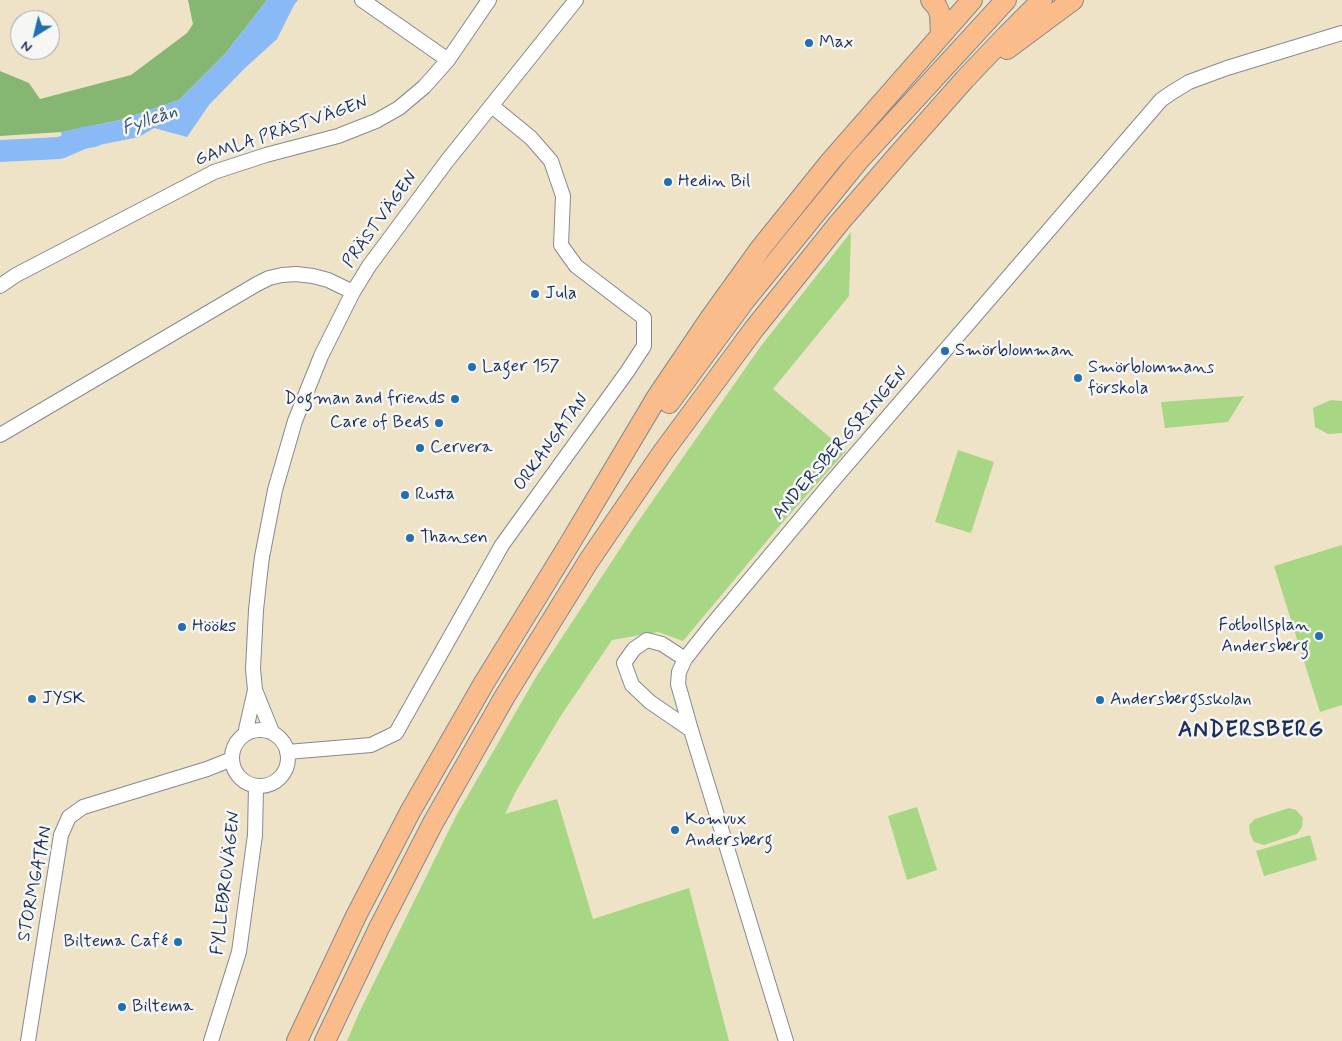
<!DOCTYPE html>
<meta charset="utf-8">
<style>
body{margin:0}
#map{position:relative;width:1342px;height:1041px;overflow:hidden;background:#efe3c7;font-family:Mynerve,sans-serif}
canvas{display:block}
.north{position:absolute;left:10px;top:10px;width:50px;height:50px;box-sizing:border-box;background:#f6f6f2;border:1px solid #9ea6b7;border-radius:50%;rotate:216deg;font-size:14px;font-weight:700;line-height:20px;text-align:center;color:#1b2f5e}
.north::after{content:'';display:block;margin:auto;width:18px;height:22px;background:#1f6fb2;clip-path:polygon(50% 0,100% 100%,50% 72%,0 100%)}
</style>
<div id="map">
<canvas width="1342" height="1041"></canvas>
<div class="north">N</div>
</div>
<script>
const ctx = document.querySelector('canvas').getContext('2d');
ctx.lineJoin = 'round';
function fill(path, color) { ctx.fillStyle = color; ctx.fill(path, 'evenodd'); }
const poly = rows => new Path2D(rows.map(r => 'M' + r).join(''));
function stroke(path, color, width, dash) { ctx.strokeStyle = color; ctx.lineWidth = width; ctx.lineCap = dash ? 'butt' : 'round'; ctx.setLineDash(dash || []); ctx.stroke(path); }
function drawText(font, color, halo, rows, align = 'center') {
  ctx.font = font + ' Mynerve,sans-serif'; ctx.lineWidth = 5; ctx.setLineDash([]); ctx.textBaseline = 'middle'; ctx.strokeStyle = halo; ctx.fillStyle = color; for (const [text, x, y, turn = 0] of rows) {
    ctx.save(); ctx.translate(x, y); ctx.rotate((+turn || 0) * Math.PI / 180); ctx.textAlign = isNaN(turn) ? turn : align; if (halo) ctx.strokeText(text, 0, 0); ctx.fillText(text, 0, 0); ctx.restore();
  }
}
const green = poly([
 [851,232,849,296,773,389,846,451,776,530,683,641,658,632,612,640,560,717,515,793,505,814,557,799,593,919,689,888,729,1041,347,1041,359,1013,456,816,536,677,637,523,761,346],
 [1244,396,1228,422,1165,428,1161,402],
 [1331,400,1342,401,1342,433,1328,434,1315,427,1313,408],
 [958,450,994,462,971,533,935,522],
 [1342,545,1342,705,1320,712,1274,566],
 [917,807,937,870,907,880,888,816],
 [1289,808,1296,810,1303,818,1302,827,1297,834,1264,845,1254,842,1250,834,1249,825,1255,819],
 [1310,835,1317,860,1264,876,1256,851]
]);
const forest = poly([
 [188,0,267,0,225,54,179,100,120,120,62,132,0,136,0,71,29,83,40,99,131,75,187,33,193,24]
]);
const water = poly([
 [267,0,298,0,294,5,277,39,245,68,209,105,187,137,154,128,139,137,84,148,67,156,61,132,120,120,179,100,225,54]
]);
const river = poly([
 [0,151,60,148,83,138,94,136]
]);
const minor = poly([
 [362,0,448,60],
 [0,286,16,275,214,172,266,155,338,136,376,121,399,108,424,87,448,60,489,0],
 [0,435,257,284,269,278,282,275,296,274,313,276,328,280,353,292],
 [685,659,662,644,647,640,634,649,624,663,632,685,650,702,691,730],
 '232 758a28 28 0 1 1 56 0a28 28 0 1 1-56 0Z',
 [272,732,255,690,253,669,256,610,259,582,262,557,275,490,295,421,321,356,353,292,369,266,447,161,576,0],
 [245,734,255,690],
 [287,752,371,745,396,733,502,545,627,372,644,346,644,318,576,266,561,245,563,196,551,161,531,138,492,106],
 [28,1041,61,835,69,817,83,807,207,769,232,759],
 [211,1041,239,952,255,835,256,786],
 [786,1041,691,730,678,684,679,672,685,659,711,626,830,484,1161,100,1171,93,1189,82,1227,68,1342,33]
]);
const highway = poly([
 [931,0,937,7,940,14,941,35],
 [1007,49,1073,0],
 [669,403,745,300,859,160,1006,0],
 [297,1041,356,916,410,812,484,683,567,548,657,397,709,320,760,249,830,162,972,0],
 [325,1041,379,928,433,823,505,696,588,562,663,452,754,329,839,223,897,156,965,79,1006,36,1042,0]
]);
const markers = [
 [809,43,5,"#1f6fb2"],
 [668,182,5,"#1f6fb2"],
 [535,294,5,"#1f6fb2"],
 [945,351,5,"#1f6fb2"],
 [472,367,5,"#1f6fb2"],
 [1078,378,5,"#1f6fb2"],
 [455,399,5,"#1f6fb2"],
 [439,423,5,"#1f6fb2"],
 [420,448,5,"#1f6fb2"],
 [405,495,5,"#1f6fb2"],
 [410,538,5,"#1f6fb2"],
 [182,627,5,"#1f6fb2"],
 [1319,636,5,"#1f6fb2"],
 [32,699,5,"#1f6fb2"],
 [1100,700,5,"#1f6fb2"],
 [675,830,5,"#1f6fb2"],
 [178,942,5,"#1f6fb2"],
 [122,1007,5,"#1f6fb2"]
];
const poiNames = [
 ["Max",819,43],
 ["Hedin Bil",678,182],
 ["Jula",545,294],
 ["Smörblomman",955,351],
 ["Lager 157",482,367],
 ["Smörblommans",1088,368],
 ["förskola",1088,389],
 ["Dogman and friends",445,399,"right"],
 ["Care of Beds",429,423,"right"],
 ["Cervera",430,448],
 ["Rusta",415,495],
 ["Thansen",420,538],
 ["Fotbollsplan",1309,626,"right"],
 ["Andersberg",1309,647,"right"],
 ["Hööks",192,627],
 ["JYSK",42,699],
 ["Andersbergsskolan",1110,700],
 ["Komvux",685,820],
 ["Andersberg",685,841],
 ["Biltema Café",168,942,"right"],
 ["Biltema",132,1007]
];
const streetNames = [
 ["GAMLA PRÄSTVÄGEN",282,132,-19],
 ["PRÄSTVÄGEN",381,220,-54],
 ["ORKANGATAN",552,443,-54],
 ["ANDERSBERGSRINGEN",841,444,-49],
 ["FYLLEBROVÄGEN",227,883,-83],
 ["STORMGATAN",36,884,-79]
];
const waterNames = [
 ["Fylleån",150,121,-19]
];
const districtNames = [
 ["ANDERSBERG",1251,731]
];
fill(green, '#a7d684');
fill(forest, '#85b772');
fill(water, '#8abaf6');
stroke(river, '#8abaf6', 22);
stroke(minor, '#858992', 16);
stroke(highway, '#858992', 22);
stroke(minor, '#fff', 14);
stroke(highway, '#f9bc8a', 20);
for (const [x, y, r, color] of markers) { const dot = new Path2D(); dot.arc(x, y, r, 0, 2 * Math.PI); ctx.fillStyle = color; ctx.fill(dot); stroke(dot, '#f6f6f2', 2); }
drawText('18px', '#1b2f5e', '#f6f6f2', poiNames, 'left');
drawText('18px', '#1b2f5e', '#f6f6f2', streetNames);
drawText('italic 19px', '#375284', '#f6f6f2', waterNames);
ctx.letterSpacing = '1px';
drawText('bold 22px', '#1b2f5e', '#f6f6f2', districtNames);
ctx.letterSpacing = '0px';
</script>
